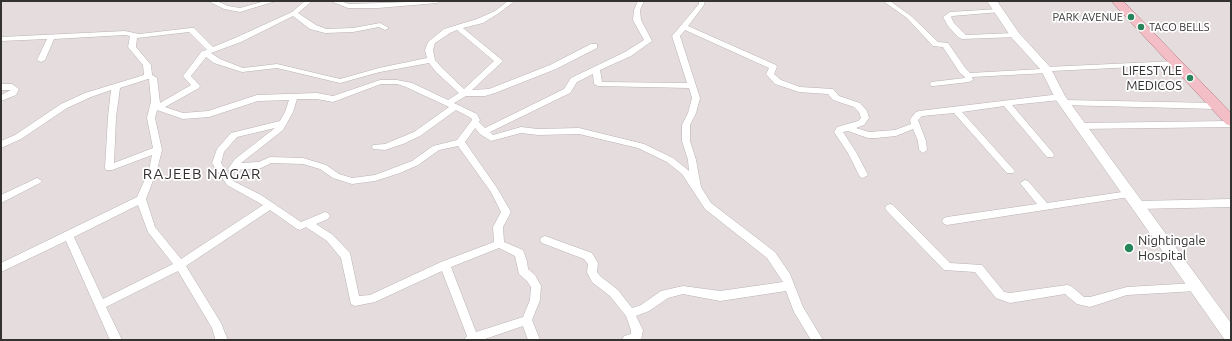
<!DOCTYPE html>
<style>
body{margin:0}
#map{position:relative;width:1232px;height:341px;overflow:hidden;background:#e4dcdd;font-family:Ubuntu,sans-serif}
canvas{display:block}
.frame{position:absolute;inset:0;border:2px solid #343131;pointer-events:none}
</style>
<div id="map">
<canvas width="1232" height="341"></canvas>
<div class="frame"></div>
</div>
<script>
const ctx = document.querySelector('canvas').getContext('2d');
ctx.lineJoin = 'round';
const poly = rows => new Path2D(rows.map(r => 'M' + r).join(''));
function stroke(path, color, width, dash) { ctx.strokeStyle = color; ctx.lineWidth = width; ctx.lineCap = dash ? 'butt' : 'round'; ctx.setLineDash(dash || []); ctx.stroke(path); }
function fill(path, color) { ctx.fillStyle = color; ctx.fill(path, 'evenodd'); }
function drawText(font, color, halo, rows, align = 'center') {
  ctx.font = font + ' Ubuntu,sans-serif'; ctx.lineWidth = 3.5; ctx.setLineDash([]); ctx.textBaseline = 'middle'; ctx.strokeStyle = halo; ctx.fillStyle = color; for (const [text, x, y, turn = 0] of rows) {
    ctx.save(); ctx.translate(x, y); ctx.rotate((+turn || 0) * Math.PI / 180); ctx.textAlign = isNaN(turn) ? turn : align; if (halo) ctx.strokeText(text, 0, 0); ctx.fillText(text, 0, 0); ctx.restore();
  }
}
const street = poly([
 [208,1,217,1,228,6,240,8,265,1,276,1,240,12,224,9,208,1],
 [305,1,312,1,298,13,316,25,326,29,353,28,380,23,389,28,385,30,379,27,353,32,325,33,310,29,293,16,241,42,211,53,220,59,243,68,277,64,340,79,379,68,427,58,425,50,428,42,444,29,477,19,495,11,508,1,515,1,499,13,483,23,463,28,503,61,472,90,489,89,550,65,591,44,597,44,597,48,556,69,495,93,485,96,466,96,454,103,477,114,480,120,479,122,485,128,564,89,571,78,625,52,644,40,633,20,634,10,638,1,644,1,640,10,641,20,652,41,631,56,600,70,602,82,687,83,672,36,699,4,699,1,705,1,704,5,688,26,776,65,777,67,774,74,781,80,800,87,833,89,839,96,860,103,867,111,869,118,864,125,856,128,869,132,895,130,911,124,910,120,911,118,916,112,919,111,1060,94,1064,97,1060,100,1012,105,1053,153,1054,155,1053,157,1047,157,1004,106,962,112,1013,169,1015,171,1013,173,1007,173,954,113,922,116,918,120,926,141,927,150,923,153,919,150,918,141,913,129,896,136,876,138,868,138,848,131,843,132,856,152,868,175,863,178,860,177,848,153,834,132,837,127,858,121,861,118,859,112,854,107,833,100,828,94,799,92,775,84,766,74,769,68,685,30,680,36,700,98,696,113,690,125,690,141,696,160,701,187,711,203,775,252,790,274,803,307,823,340,811,340,794,312,786,291,720,301,683,294,668,298,649,311,636,316,643,330,641,340,622,340,624,336,631,334,631,330,626,316,610,296,592,282,587,272,588,264,584,259,542,243,540,240,542,237,545,236,592,253,598,263,597,272,600,276,618,290,632,308,641,305,661,291,683,286,720,291,783,282,767,258,705,209,682,174,667,162,638,148,579,134,538,135,521,133,491,141,480,134,475,128,465,142,497,188,511,212,503,227,504,242,523,250,527,261,528,269,535,275,541,286,540,300,532,320,540,340,528,340,523,326,482,340,464,340,467,336,442,271,375,302,355,306,351,304,341,258,327,241,306,227,300,230,297,229,270,210,186,266,221,323,227,338,226,340,214,340,215,338,212,328,178,271,106,307,122,340,110,340,66,241,1,272,1,263,137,197,149,170,152,155,112,170,106,170,105,168,108,117,111,90,91,97,67,108,21,139,1,148,1,141,15,135,61,104,85,93,144,75,143,65,128,47,130,36,125,35,54,39,45,60,41,62,37,60,47,39,1,41,1,37,125,31,139,34,191,28,194,28,213,47,235,38,292,12,305,1],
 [457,30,494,61,464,89,442,68,435,60,433,50,435,43,450,33,457,30],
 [189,32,207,50,202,51,183,76,191,85,160,103,157,78,152,75,151,65,136,47,137,38,189,32],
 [206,57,214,63,242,72,277,68,340,83,380,72,429,63,436,72,459,93,448,100,412,83,397,80,380,80,333,96,317,93,257,95,208,111,183,113,165,107,199,88,200,86,191,76,206,57],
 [593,74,594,84,598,86,689,88,692,98,688,113,682,125,682,141,688,160,689,171,673,158,644,144,579,128,538,129,521,127,493,135,490,132,570,93,577,82,593,74],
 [148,79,149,79,151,101,147,118,153,148,114,163,116,117,120,88,148,79],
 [381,84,397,84,406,87,449,107,414,132,385,144,373,145,372,147,373,149,385,150,403,144,420,136,456,110,471,118,472,120,457,140,433,146,412,161,375,175,352,178,339,174,326,165,303,158,270,157,259,162,241,163,283,130,293,112,297,99,317,99,333,102,381,84],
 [289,100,285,112,280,121,231,133,217,149,212,163,227,185,263,205,181,259,155,227,146,199,157,170,162,150,155,118,157,110,183,119,209,117,258,101,289,100],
 [275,128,235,159,228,169,229,171,232,172,236,170,261,168,271,163,303,164,320,169,333,178,352,184,375,181,400,173,418,165,439,150,458,146,491,192,501,212,493,227,494,242,441,262,370,295,359,296,350,253,333,235,316,224,328,219,330,216,328,213,325,212,301,222,261,195,233,181,221,163,224,152,237,137,275,128],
 [138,205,148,232,173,264,103,299,74,237,138,205],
 [499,248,515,256,519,274,527,281,531,287,530,300,523,317,476,332,451,267,499,248],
 [330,1,340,1,349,4,440,1,437,3,378,8,348,8,330,1],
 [883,1,890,1,911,16,938,42,948,43,966,69,970,73,1042,69,1046,67,1177,61,1181,63,1177,65,1051,71,1047,73,972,77,973,80,969,82,934,86,931,86,930,84,931,82,965,78,964,76,960,73,943,47,933,46,907,18,883,1],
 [998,9,1000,10,1000,12,952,16,951,17,954,23,966,35,1015,33,1019,35,1018,37,962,39,958,37,948,26,943,17,950,12,998,9],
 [1,84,12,84,19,89,16,95,1,101,1,95,11,90,1,90,1,84],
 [1064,100,1216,103,1220,106,1216,109,1061,105,1060,103,1061,101,1064,100],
 [1231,121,1231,127,1080,129,1076,126,1080,123,1231,121],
 [37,178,42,181,40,183,1,203,1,195,37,178],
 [1025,180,1028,181,1047,203,1129,191,1132,192,1134,194,1132,196,1129,197,947,225,944,224,942,221,944,218,947,217,1037,204,1020,183,1025,180],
 [1231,199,1231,207,1137,209,1134,208,1132,205,1134,202,1137,201,1231,199],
 [890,204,893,205,950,263,982,265,1004,292,1010,293,1067,285,1071,286,1084,297,1090,297,1127,287,1196,283,1200,284,1201,287,1200,290,1196,291,1127,295,1090,307,1077,304,1065,294,1010,303,996,298,975,272,944,270,887,211,885,208,887,205,890,204]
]);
const secondary = poly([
 [987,1,997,1,1019,33,1050,67,1065,96,1231,323,1231,340,1225,340,1056,100,1041,70,1011,37,987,1]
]);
const primary = poly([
 [1111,1,1123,1,1231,113,1231,126,1226,124,1111,1]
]);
const markers = [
 [1131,17,4,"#27855c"],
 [1141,27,4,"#27855c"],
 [1190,78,4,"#27855c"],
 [1129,248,5,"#27855c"]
];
const farPoinames = [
 ["PARK AVENUE",1123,17],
 ["TACO BELLS",1149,27,"left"]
];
const poiNames = [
 ["LIFESTYLE",1182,71],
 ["MEDICOS",1182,86],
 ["Nightingale",1138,241,"left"],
 ["Hospital",1138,256,"left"]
];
const quarterNames = [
 ["RAJEEB NAGAR",202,174]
];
stroke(street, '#b9b2b2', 1);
stroke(secondary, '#b9b2b2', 1);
stroke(primary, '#ac717a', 1);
fill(street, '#fff');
fill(secondary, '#fff');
fill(primary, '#f4bec7');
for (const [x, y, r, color] of markers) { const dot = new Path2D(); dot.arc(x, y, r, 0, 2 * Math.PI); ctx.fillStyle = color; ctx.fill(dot); stroke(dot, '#fff', 1.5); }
drawText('11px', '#343131', '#fff', farPoinames, 'right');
drawText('13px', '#343131', '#fff', poiNames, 'right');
ctx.letterSpacing = '1px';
drawText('15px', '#332d2e', '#fff', quarterNames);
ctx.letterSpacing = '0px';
</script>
